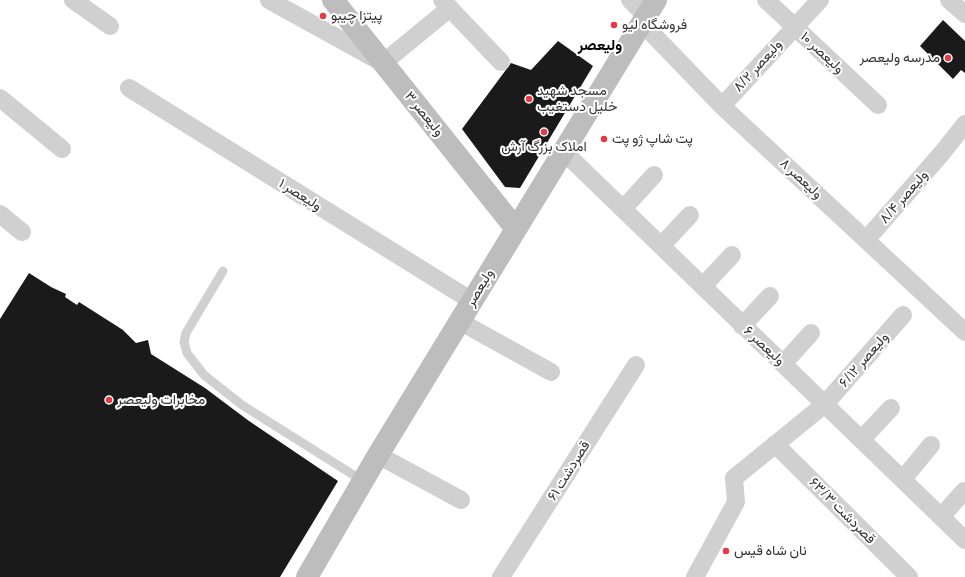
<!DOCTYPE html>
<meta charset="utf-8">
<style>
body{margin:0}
canvas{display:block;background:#fff}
</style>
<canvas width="965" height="577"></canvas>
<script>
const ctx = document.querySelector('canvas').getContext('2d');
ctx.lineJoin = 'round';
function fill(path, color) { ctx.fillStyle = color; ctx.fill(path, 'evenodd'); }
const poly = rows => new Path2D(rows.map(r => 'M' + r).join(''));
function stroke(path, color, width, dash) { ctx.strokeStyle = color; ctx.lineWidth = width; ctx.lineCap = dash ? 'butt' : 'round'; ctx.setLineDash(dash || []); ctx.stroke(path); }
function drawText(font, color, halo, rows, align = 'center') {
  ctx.font = font + ' Manrope,Vazirmatn,sans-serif'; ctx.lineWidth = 4; ctx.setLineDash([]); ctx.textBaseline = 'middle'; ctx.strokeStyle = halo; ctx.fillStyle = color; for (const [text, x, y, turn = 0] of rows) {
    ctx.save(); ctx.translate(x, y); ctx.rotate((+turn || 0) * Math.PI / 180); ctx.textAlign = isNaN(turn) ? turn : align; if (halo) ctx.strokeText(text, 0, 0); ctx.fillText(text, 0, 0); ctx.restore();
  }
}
const building = poly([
 [943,20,965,41,965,73,961,70,953,79,920,46],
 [558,41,593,66,520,188,505,187,462,129,511,63,531,70],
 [29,273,51,287,66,294,65,297,77,305,79,302,123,330,136,343,148,340,151,354,205,388,249,421,338,481,280,577,0,577,0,319]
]);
const lane = poly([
 [223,271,186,333,184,342,187,353,204,375,242,405,363,481]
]);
const street = poly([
 [73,0,110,26],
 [269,0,383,63,450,8],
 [442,0,501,62],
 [630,0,646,16],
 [766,0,878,105],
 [949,0,965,14],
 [642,23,722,106,965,332],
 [129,88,472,301],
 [0,98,62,149],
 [722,106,820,0],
 [563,151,965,540],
 [623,209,654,175],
 [0,214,22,232],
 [866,240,942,153,965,124],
 [661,246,690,215],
 [703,286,732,255],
 [459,321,551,372],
 [742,326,770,296],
 [783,364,811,333],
 [862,439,891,408],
 [775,444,909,577],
 [378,455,461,500],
 [903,479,931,445],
 [941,517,964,491],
 [501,577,636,365],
 [695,577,736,502,734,478,825,404,903,315]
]);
const secondary = poly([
 [333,0,516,229],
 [307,577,378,455,656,0]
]);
const markers = [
 [323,16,4,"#e63946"],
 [614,25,4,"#e63946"],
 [948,58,4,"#e63946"],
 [529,99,4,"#e63946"],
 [544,132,4,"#e63946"],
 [604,139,4,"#e63946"],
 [109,400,4,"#e63946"],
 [726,551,4,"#e63946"]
];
const poiNames = [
 ["پیتزا چیبو",331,16],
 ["فروشگاه لیو",622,25],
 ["مدرسه ولیعصر",940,58,"right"],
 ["مسجد شهید",537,91],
 ["خلیل دستغیب",537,107],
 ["پت شاپ ژو پت",612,139],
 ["املاک بزرگ آرش",544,147,"center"],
 ["مخابرات ولیعصر",117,400],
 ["نان شاه قیس",734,551]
];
const streetNames = [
 ["۱۰ ولیعصر",822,53,43],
 ["۸/۲ ولیعصر",758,66,-48],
 ["۳ ولیعصر",424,114,51],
 ["۸ ولیعصر",801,179,43],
 ["۱ ولیعصر",300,195,32],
 ["۸/۴ ولیعصر",904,197,-49],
 ["ولیعصر",480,288,-59],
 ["۶ ولیعصر",764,346,43],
 ["۶/۱۲ ولیعصر",864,360,-49],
 ["۶۱ قصردشت",569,471,-58],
 ["۶۳/۳ قصردشت",842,511,45]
];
const neighbourhoodNames = [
 ["ولیعصر",600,46]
];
fill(building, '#1a1a1a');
stroke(lane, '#d0d0d0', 9);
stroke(street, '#d0d0d0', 18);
stroke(secondary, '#bdbdbd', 22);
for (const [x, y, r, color] of markers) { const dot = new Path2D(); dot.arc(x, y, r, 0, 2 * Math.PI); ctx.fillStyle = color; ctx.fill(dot); stroke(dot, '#fff', 1.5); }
drawText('14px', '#333', '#fff', poiNames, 'left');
drawText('14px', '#333', '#fff', streetNames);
drawText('bold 15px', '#000', '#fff', neighbourhoodNames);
</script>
